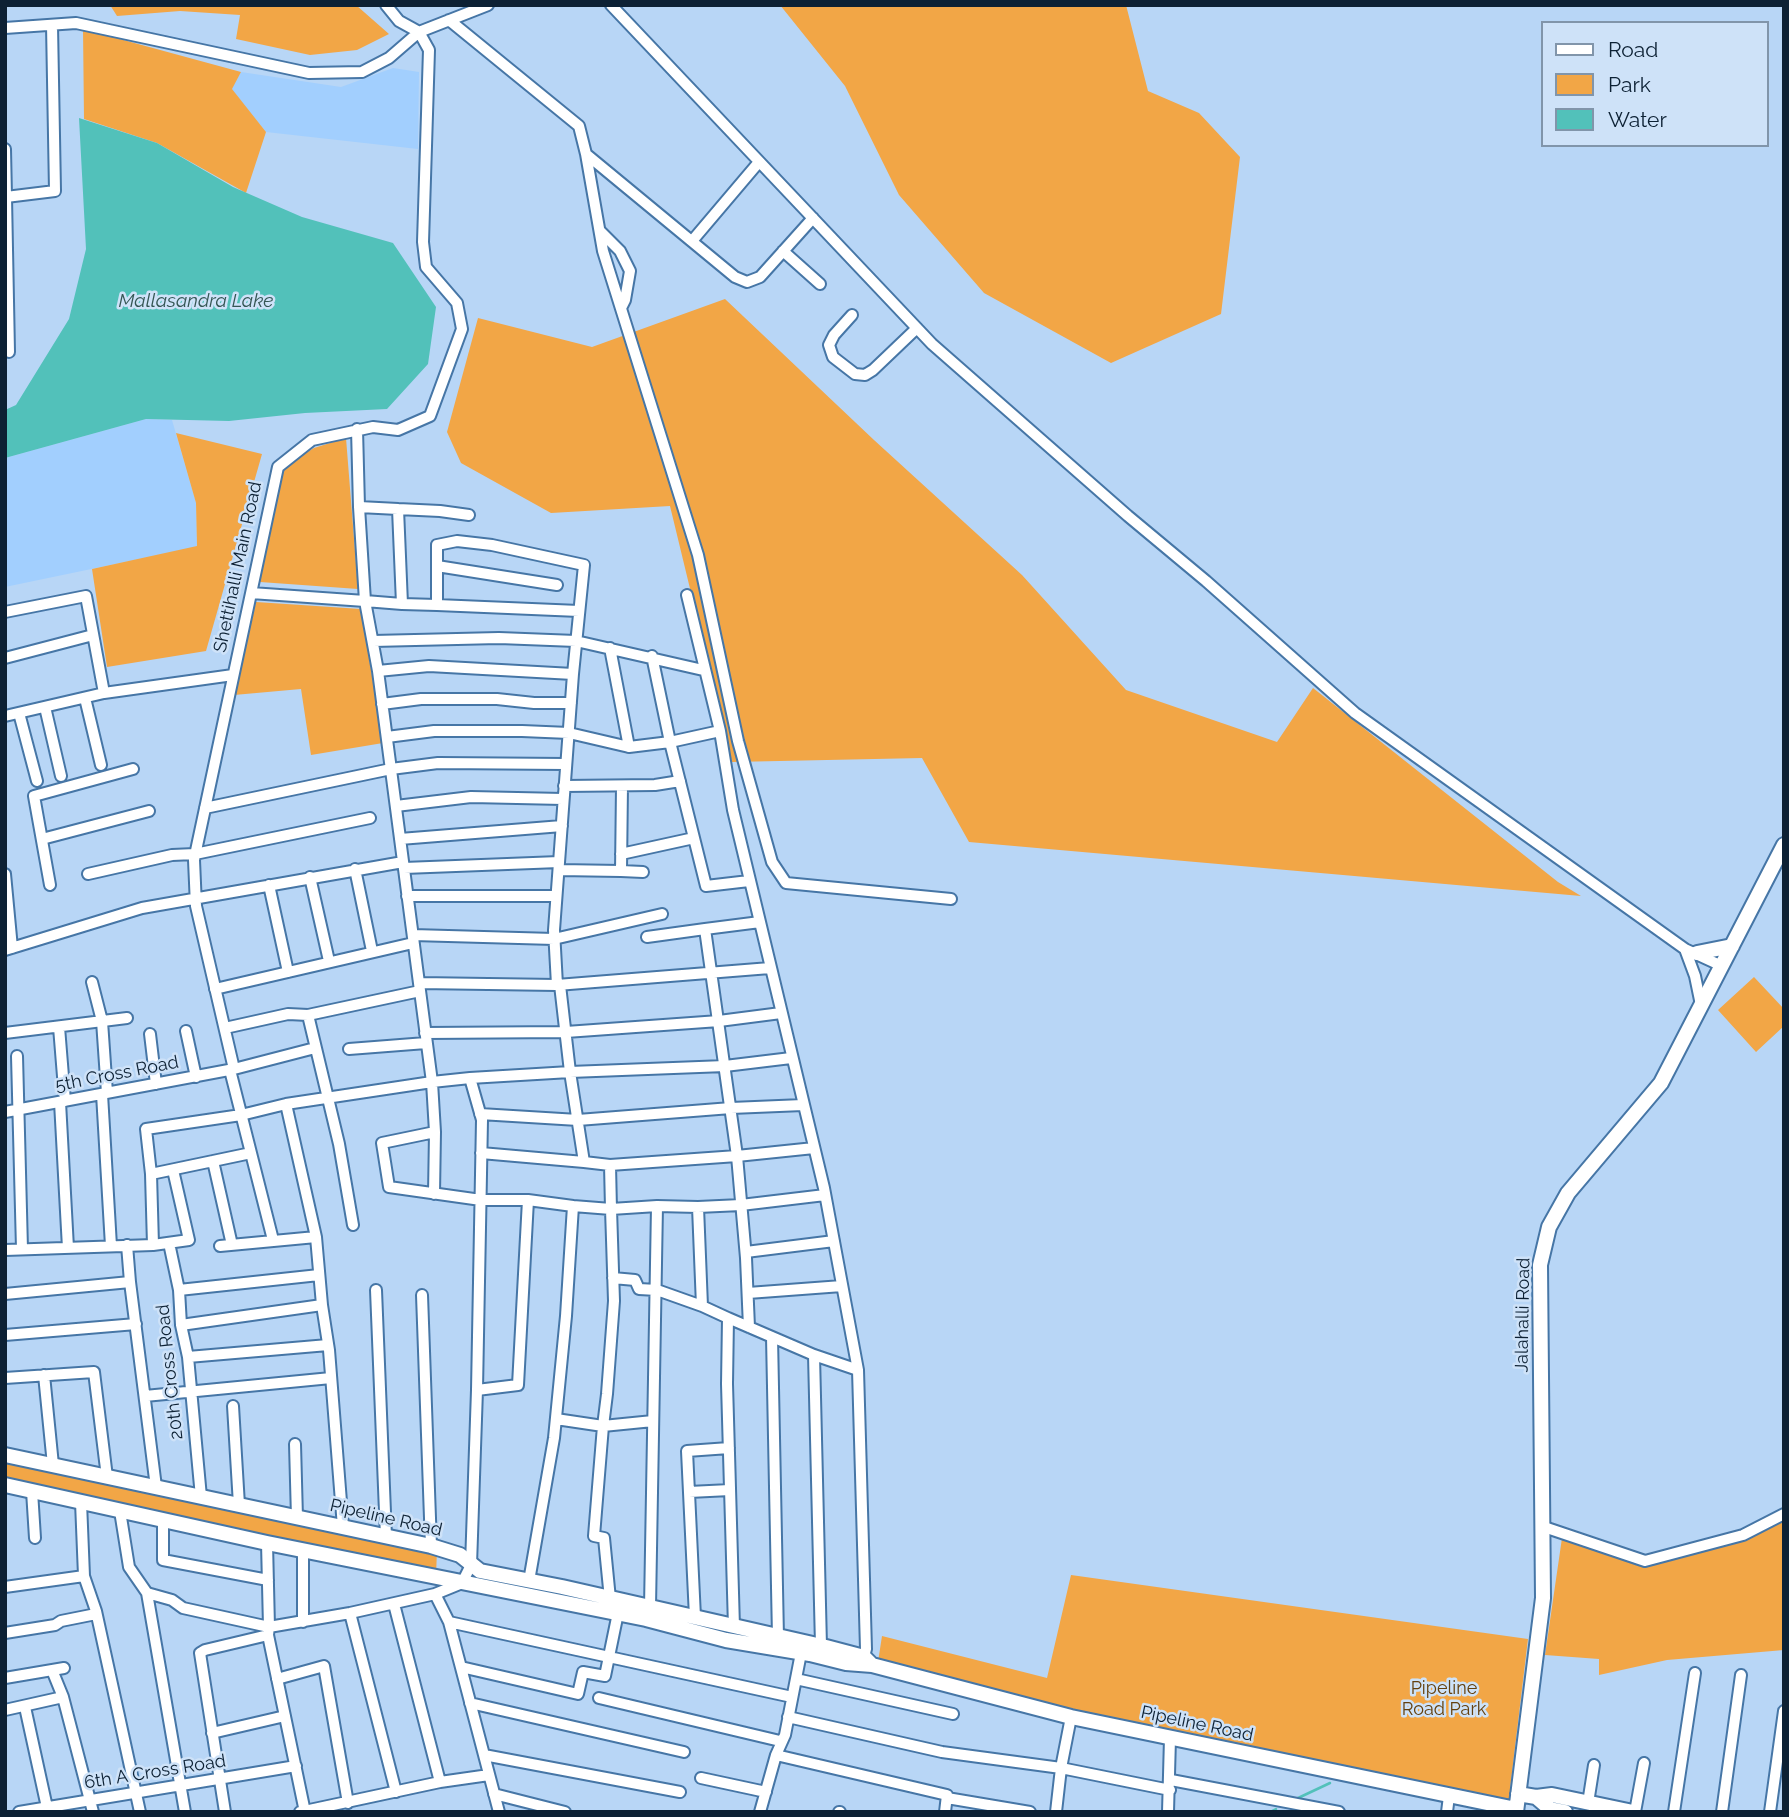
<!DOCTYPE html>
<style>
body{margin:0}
#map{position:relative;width:1789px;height:1817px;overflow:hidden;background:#b8d6f6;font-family:Raleway,sans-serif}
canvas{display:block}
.frame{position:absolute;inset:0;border:7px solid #0d2134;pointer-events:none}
.legend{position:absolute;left:1541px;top:21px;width:228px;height:126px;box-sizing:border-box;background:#cee2f8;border:2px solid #8195aa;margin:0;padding:9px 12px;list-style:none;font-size:21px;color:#0d2134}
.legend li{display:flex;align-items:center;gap:14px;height:35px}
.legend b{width:35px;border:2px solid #8195aa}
</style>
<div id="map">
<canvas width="1789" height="1817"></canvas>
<div class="frame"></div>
<ul class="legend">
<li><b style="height:9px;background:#fff"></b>Road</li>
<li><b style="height:19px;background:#f2a646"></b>Park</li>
<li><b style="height:19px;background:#52c1ba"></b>Water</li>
</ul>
</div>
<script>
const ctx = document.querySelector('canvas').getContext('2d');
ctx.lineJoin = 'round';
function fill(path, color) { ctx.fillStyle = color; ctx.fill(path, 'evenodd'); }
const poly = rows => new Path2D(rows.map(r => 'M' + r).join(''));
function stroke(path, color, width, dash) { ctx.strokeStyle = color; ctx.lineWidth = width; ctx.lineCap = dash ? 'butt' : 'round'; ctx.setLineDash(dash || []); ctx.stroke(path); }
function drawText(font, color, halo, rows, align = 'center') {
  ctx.font = font + ' Raleway,sans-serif'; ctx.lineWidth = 5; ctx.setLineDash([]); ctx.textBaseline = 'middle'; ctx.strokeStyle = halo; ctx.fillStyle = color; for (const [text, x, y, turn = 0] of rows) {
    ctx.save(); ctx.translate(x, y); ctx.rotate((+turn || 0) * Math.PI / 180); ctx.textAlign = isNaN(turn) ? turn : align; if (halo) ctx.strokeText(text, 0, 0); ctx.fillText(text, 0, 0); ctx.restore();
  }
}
const built = poly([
 [393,68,419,72,418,149,266,132,231,89,241,72,341,87],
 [146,419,172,420,196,503,197,547,5,587,5,458]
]);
const green = poly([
 [110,5,356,5,389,34,357,50,310,55,236,39,240,15,180,11,117,16],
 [780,5,1126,5,1148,91,1199,113,1240,157,1221,314,1111,363,984,293,899,195,845,86],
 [83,29,241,72,232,89,266,132,246,193,157,143,84,119],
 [725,299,874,440,1022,575,1126,690,1277,742,1313,688,1558,882,1581,896,969,842,922,758,732,762,670,506,551,513,461,463,447,432,478,318,592,347],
 [176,433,262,454,206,651,107,667,92,569,197,546,196,503],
 [346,438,358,589,260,582,281,468,314,448],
 [256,602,361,609,383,743,311,755,301,689,234,695],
 [1754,977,1784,1009,1784,1026,1756,1052,1718,1010],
 [5,1458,437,1550,436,1576,5,1483],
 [1784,1518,1784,1650,1667,1660,1599,1675,1599,1659,1545,1655,1562,1538,1642,1566,1745,1537],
 [1071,1575,1528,1639,1510,1789,1515,1792,1513,1807,1073,1715,878,1662,882,1636,1047,1678]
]);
const water = poly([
 [79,118,157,143,233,187,302,217,393,243,436,307,428,364,387,409,305,413,229,421,146,419,5,458,5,410,16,405,69,319,86,249]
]);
const stream = poly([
 [1296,1799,1330,1783],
 [1270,1812,1276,1809]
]);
const minor = poly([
 [611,5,932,344,1128,516,1206,581,1355,713,1685,949,1722,966],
 [449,20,579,126,586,154,603,251,698,555,738,741,772,862,786,883,951,899],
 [5,28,76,23,309,73,362,72,389,58,419,32,488,5],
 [5,149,6,197,55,191,52,25],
 [586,154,735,277,747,282,760,277,813,218],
 [6,197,9,352],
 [600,231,620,251,630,271,625,300,621,308],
 [692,241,759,162],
 [783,251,820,284],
 [852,315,834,335,829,345,833,357,855,374,865,375,873,370,917,328],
 [357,429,359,507,365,601,402,604],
 [359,507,398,509],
 [469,515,440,511,398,509,402,604,437,605,437,545,457,541,492,545,584,565,573,674,554,930,557,985,770,968],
 [437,566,557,585],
 [251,593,365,601,378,671,432,1082,470,1078,482,1120,477,1390,471,1565,462,1583,435,1594,350,1613,269,1627,268,1635,305,1812],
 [687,595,720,731,733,810,760,922,705,929,737,1156,746,1258,749,1327],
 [437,605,579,611],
 [5,612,86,596,104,693],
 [373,641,499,638,576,641,703,670],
 [610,648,629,747,670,742,652,656],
 [5,658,93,635],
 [378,671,429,666,573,674],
 [85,698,101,765],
 [382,704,421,699,497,699,534,703,571,703],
 [45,707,61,776],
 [19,713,37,781],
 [5,716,104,693,233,675],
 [720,731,670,742,706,886,749,881],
 [387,737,434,731,522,731,569,733,629,747],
 [564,786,655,785,680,781],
 [396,806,471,797,563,799],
 [205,808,391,769,438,763,566,764],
 [42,839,149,811],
 [400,839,562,826],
 [621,854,694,838],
 [404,868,559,862],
 [355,869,372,951],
 [559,870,621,871,622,786],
 [621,871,643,872],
 [5,874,12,948],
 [88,874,172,855,195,854,370,818],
 [310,877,329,961],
 [50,885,34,796,133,769],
 [269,885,288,972],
 [407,896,556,896],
 [760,922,824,1188,858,1370],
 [413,935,554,939,662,914],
 [647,937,705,929],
 [1685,949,1695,976,1701,1005],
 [5,950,142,908,403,862],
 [92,982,102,1021,107,1093],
 [419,983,557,985],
 [215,989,413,943],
 [59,1027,65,1101],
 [225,1028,288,1014,308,1015],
 [186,1031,196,1077],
 [5,1033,127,1018],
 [425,1033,566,1032,719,1021,781,1013],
 [150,1034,156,1084],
 [349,1049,426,1043],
 [17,1056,22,1249],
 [234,1069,196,906,194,860,278,467,312,440,373,427,398,430,430,416,462,329,457,303,426,267,423,242,429,50,419,32,399,21,386,5],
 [230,1070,273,1240],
 [470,1078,570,1072,560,985],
 [102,1094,111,1246],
 [60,1102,68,1248],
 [286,1104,432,1082,435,1132,382,1143,389,1187,481,1200,528,1200,518,1385,477,1390],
 [5,1112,234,1069,315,1048],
 [480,1114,578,1120,731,1108,803,1105],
 [481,1153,584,1162],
 [610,1165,737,1156,814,1148],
 [151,1174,213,1161],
 [434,1194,435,1132],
 [528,1200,573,1206,566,1316,554,1438,529,1581],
 [657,1206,698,1207,702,1306,728,1318,727,1384,734,1627],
 [698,1207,741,1205,825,1195],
 [353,1225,339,1144,308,1015,420,991],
 [316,1237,322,1305],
 [169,1243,179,1290,181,1325,188,1357,201,1497],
 [127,1245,130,1282],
 [153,1245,151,1174,146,1129,241,1115,286,1104,316,1237,220,1246],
 [232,1245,213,1161,251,1153],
 [5,1250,153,1245,189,1240,173,1170],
 [746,1252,834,1241],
 [613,1278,635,1280,639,1289,657,1290,702,1306],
 [179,1290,319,1275],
 [376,1290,386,1537],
 [748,1293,842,1286],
 [5,1294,130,1282,156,1487],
 [422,1295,431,1546],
 [728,1318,814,1355,858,1370,866,1649,862,1664],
 [181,1325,322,1305,329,1350,343,1527],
 [5,1335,136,1324],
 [772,1337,778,1637],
 [814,1355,821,1646],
 [188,1357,328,1345],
 [44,1375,53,1465],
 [5,1378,94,1372,107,1477],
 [145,1396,331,1378],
 [233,1406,239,1505],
 [556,1419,603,1426,607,1394,614,1301,611,1209,573,1206],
 [295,1444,297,1518],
 [32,1491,35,1538],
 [689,1492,730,1490],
 [81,1502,84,1576,96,1611,140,1812],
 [120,1511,129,1567,147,1593,185,1812],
 [163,1520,163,1560,268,1580],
 [1544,1527,1645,1561,1743,1535,1784,1514],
 [303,1550,303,1622],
 [5,1587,84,1576],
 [147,1593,172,1600,183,1608,269,1627,267,1543],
 [435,1594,449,1622,499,1812],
 [610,1599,604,1538,594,1536,603,1426,653,1421],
 [394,1604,440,1782],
 [650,1607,657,1206,611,1209,610,1165,584,1162,570,1072,725,1066,791,1058],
 [350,1613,396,1792],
 [695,1617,687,1451,729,1448],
 [449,1622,792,1697],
 [5,1633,55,1625,61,1621,96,1614],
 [461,1667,578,1694,583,1672,605,1676,619,1608],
 [52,1670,63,1697,93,1812],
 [5,1678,64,1668],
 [277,1679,324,1666,348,1803],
 [796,1679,953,1714],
 [599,1698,780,1741],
 [470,1703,684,1752],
 [25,1707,48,1812],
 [5,1710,63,1697],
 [788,1717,942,1752,1061,1768,1056,1812],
 [1071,1717,1061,1768,1170,1790],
 [212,1733,285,1716],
 [484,1755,680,1792],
 [776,1755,947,1795,945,1812],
 [701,1778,766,1792],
 [1171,1780,1339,1812],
 [494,1794,565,1812],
 [947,1798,1030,1812],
 [1588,1803,1594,1765],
 [19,1812,296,1766],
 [225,1812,200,1653,205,1650,268,1635],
 [300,1812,440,1782,489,1775],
 [760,1812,776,1755,785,1735,801,1653],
 [839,1812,840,1812],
 [1168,1812,1170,1738],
 [1447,1812,1449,1796],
 [1635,1812,1644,1763],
 [1674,1812,1695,1673],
 [1722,1812,1741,1675],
 [1770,1812,1784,1711]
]);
const major = poly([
 [1697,953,1732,946],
 [5,1455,431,1546,460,1555,480,1571,562,1587,826,1647,864,1657,871,1664],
 [5,1485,267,1543,646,1619,726,1640,810,1654,846,1663,872,1665,1071,1717,1516,1809],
 [1518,1794,1536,1797,1552,1795,1633,1812],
 [1536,1797,1550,1809,1565,1812],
 [1516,1812,1543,1598,1540,1265,1549,1227,1568,1193,1661,1083,1784,845]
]);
const streetNames = [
 ["Shettihalli Main Road",238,567,-78],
 ["5th Cross Road",117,1074,-11],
 ["Jalahalli Road",1523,1315,-89],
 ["20th Cross Road",170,1372,-96],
 ["Pipeline Road",386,1518,13],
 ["Pipeline Road",1197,1724,12],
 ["6th A Cross Road",155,1772,-9]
];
const parkNames = [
 ["Pipeline",1444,1689],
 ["Road Park",1444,1710]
];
const waterNames = [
 ["Mallasandra Lake",196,301]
];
fill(built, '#a2cffe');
fill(green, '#f2a646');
fill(water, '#52c1ba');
stroke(stream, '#52c1ba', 2.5);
stroke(minor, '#4676a6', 14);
stroke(major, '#4676a6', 18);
stroke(minor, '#fff', 10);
stroke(major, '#fff', 14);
drawText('18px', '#0d2134', '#cee2f8', streetNames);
drawText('18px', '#64400e', '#cee2f8', parkNames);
drawText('italic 19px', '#355654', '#cee2f8', waterNames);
</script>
